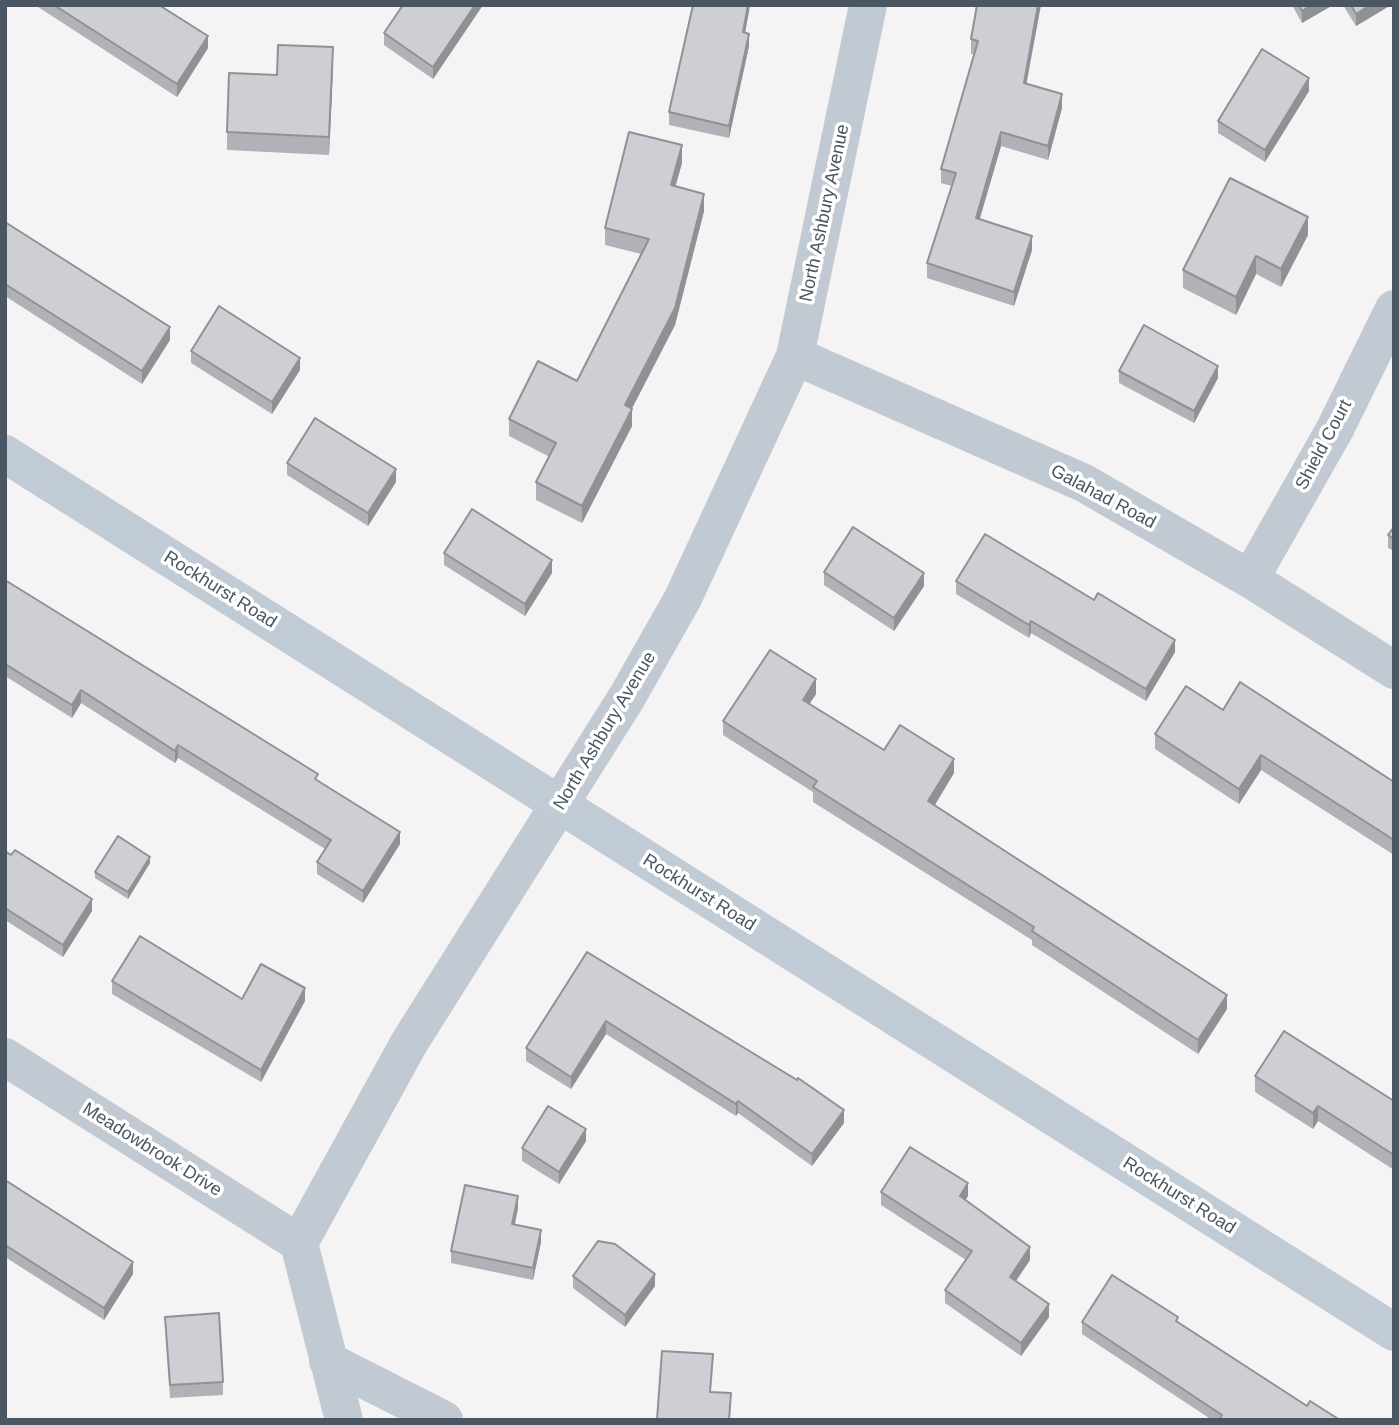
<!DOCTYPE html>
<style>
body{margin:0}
#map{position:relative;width:1399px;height:1425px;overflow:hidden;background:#f5f3f3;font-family:Arial,sans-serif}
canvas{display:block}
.frame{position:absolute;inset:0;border:7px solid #4a5661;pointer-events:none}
</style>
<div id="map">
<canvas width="1399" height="1425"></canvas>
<div class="frame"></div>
</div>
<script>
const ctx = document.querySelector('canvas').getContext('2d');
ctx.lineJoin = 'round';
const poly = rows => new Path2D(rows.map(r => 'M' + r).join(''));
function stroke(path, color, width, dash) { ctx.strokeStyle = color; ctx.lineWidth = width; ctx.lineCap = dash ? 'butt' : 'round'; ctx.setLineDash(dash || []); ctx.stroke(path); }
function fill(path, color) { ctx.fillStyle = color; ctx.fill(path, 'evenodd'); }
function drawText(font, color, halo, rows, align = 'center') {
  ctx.font = font + ' Arial,sans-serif'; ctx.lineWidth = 7; ctx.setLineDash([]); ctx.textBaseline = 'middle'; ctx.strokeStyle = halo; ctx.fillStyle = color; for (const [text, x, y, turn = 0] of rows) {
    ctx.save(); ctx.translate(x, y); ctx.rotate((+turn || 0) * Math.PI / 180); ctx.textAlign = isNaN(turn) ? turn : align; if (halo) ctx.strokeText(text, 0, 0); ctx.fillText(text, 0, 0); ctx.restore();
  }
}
const street = poly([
 [795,356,1084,483,1250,579,1394,670],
 [1250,579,1335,429,1394,309],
 [5,1057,299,1243],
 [328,1361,444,1420],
 [344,1420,299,1243,409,1043,627,697,683,598,795,356,868,5]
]);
const secondary = poly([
 [5,454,1394,1332]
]);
const wall = poly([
 [35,5,159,5,208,48,177,97],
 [483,5,433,79,384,45,384,33],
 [750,5,745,33,749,46,729,138,669,125,669,112],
 [977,5,1027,84,1062,108,1048,160,1001,146,979,219,1032,250,1014,306,927,278,927,263,952,186,941,183,941,169,974,54,971,54,971,39],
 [1292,5,1333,5,1302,23],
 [1343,5,1391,5,1356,26],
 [333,66,329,155,227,150,227,132,277,75],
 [1309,91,1265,162,1218,133,1218,121],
 [682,163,675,187,704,211,675,325,632,408,632,426,582,523,536,500,536,482,550,457,509,436,509,419,577,381,641,254,605,245,605,228],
 [5,222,170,340,142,384,5,296],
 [1308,235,1281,287,1256,274,1236,315,1183,288,1183,270],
 [191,351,300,370,272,414,191,363],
 [1119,371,1218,378,1194,423,1119,383],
 [287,463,396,482,368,526,287,475],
 [1394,527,1394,551,1388,548,1388,535],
 [444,553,552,573,525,616,444,565],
 [824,572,924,586,894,631,824,585],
 [5,580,318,780,400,844,363,903,317,874,317,862,325,849,178,758,175,763,81,703,72,718,5,676],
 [956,581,1175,652,1146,701,1031,633,1029,638,956,594],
 [816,694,809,704,884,750,954,773,935,805,1227,1009,1198,1054,1032,945,1032,940,813,802,813,792,723,735,723,721],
 [1223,710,1394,782,1394,855,1261,770,1239,804,1155,749,1155,734],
 [5,851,92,911,63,957,5,920],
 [150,863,128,899,95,878,95,872],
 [587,952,844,1123,812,1166,738,1113,736,1116,606,1034,571,1089,526,1061,526,1048],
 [112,981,242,999,305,1001,261,1082,112,994],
 [1255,1076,1394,1101,1394,1170,1318,1121,1313,1129,1255,1092],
 [586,1141,559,1184,522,1161,522,1148],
 [5,1180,133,1274,104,1320,5,1257],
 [881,1192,968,1196,965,1200,1030,1260,1015,1281,1049,1317,1021,1356,945,1303,945,1290,966,1260,881,1205],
 [518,1208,515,1224,541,1242,533,1280,451,1263,451,1251],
 [573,1276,655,1286,625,1327,573,1288],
 [165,1317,223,1382,223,1395,170,1398],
 [1082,1322,1178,1323,1307,1406,1340,1420,1212,1420,1082,1334]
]);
const shadedWall = poly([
 [475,5,483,5,433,79,433,67],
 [748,5,750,5,743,45,743,32],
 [1038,5,1041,5,1024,97,1024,83],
 [1311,5,1333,5,1302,23,1302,11],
 [1370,5,1391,5,1356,26,1356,14],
 [749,34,749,46,729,138,729,126],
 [208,36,208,48,177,97,177,84],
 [333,47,333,66,329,155,329,137],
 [1309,78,1309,91,1265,162,1265,150],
 [1062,94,1062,108,1048,160,1048,146],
 [1001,132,1001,146,976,232,976,218],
 [682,145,682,163,671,202,671,185],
 [704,194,704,211,675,325,625,422,625,405],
 [1308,217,1308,235,1281,287,1281,269],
 [1032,236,1032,250,1014,306,1014,292],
 [1256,256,1256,274,1236,315,1236,297],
 [170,327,170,340,142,384,142,371],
 [300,358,300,370,272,414,272,402],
 [1218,366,1218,378,1194,423,1194,411],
 [632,409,632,426,582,523,582,506],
 [396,469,396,482,368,526,368,513],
 [552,560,552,573,525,616,525,604],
 [924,573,924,586,894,631,894,618],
 [1031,621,1031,633,1029,638,1029,625],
 [1175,640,1175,652,1146,701,1146,689],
 [816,679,816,694,803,714,803,700],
 [81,690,81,703,72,718,72,705],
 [178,745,178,758,175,763,175,751],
 [1261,755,1261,770,1239,804,1239,789],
 [954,759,954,773,928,816,928,801],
 [400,832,400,844,363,903,363,891],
 [150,857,150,863,128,899,128,892],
 [92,899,92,911,63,957,63,945],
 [305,988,305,1001,261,1082,261,1070],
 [1227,995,1227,1009,1198,1054,1198,1040],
 [606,1021,606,1034,571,1089,571,1077],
 [738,1101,738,1113,736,1116,736,1104],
 [1318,1106,1318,1121,1313,1129,1313,1113],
 [844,1110,844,1123,812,1166,812,1154],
 [586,1129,586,1141,559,1184,559,1172],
 [968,1183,968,1196,960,1209,960,1196],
 [518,1196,518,1208,512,1236,512,1224],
 [541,1230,541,1242,533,1280,533,1268],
 [1030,1247,1030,1260,1010,1290,1010,1277],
 [133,1262,133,1274,104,1320,104,1308],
 [655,1274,655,1286,625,1327,625,1315],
 [1049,1304,1049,1317,1021,1356,1021,1343]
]);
const building = poly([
 [54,5,159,5,208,36,177,84,54,5],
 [403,5,475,5,433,67,384,33,403,5],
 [693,5,748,5,743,32,749,34,729,126,669,112,693,5],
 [977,5,1038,5,1024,83,1062,94,1048,146,1001,132,976,218,1032,236,1014,292,927,263,956,173,941,169,978,41,971,39,977,5],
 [1299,5,1311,5,1302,11,1299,5],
 [1351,5,1370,5,1356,14,1351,5],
 [278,45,333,47,329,137,227,132,229,73,277,75,278,45],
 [1262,49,1309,78,1265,150,1218,121,1262,49],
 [629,132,682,145,671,185,704,194,675,308,625,405,632,409,582,506,536,482,556,443,509,419,538,361,577,381,649,239,605,228,629,132],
 [1230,178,1308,217,1281,269,1256,256,1236,297,1183,270,1230,178],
 [5,222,170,327,142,371,5,284,5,222],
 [219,306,300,358,272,402,191,351,219,306],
 [1144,325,1218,366,1194,411,1119,371,1144,325],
 [315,418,396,469,368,513,287,463,315,418],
 [472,509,552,560,525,604,444,553,472,509],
 [853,527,924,573,894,618,824,572,853,527],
 [1394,527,1394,539,1388,535,1394,527],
 [985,534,1094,600,1098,593,1175,640,1146,689,1031,621,1029,625,956,581,985,534],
 [5,580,318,774,315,779,400,832,363,891,317,862,331,840,178,745,175,751,81,690,72,705,5,664,5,580],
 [770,650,816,679,803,700,884,750,900,725,954,759,928,801,1227,995,1198,1040,1032,931,1034,927,813,787,817,781,723,721,770,650],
 [1240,682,1394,782,1394,840,1261,755,1239,789,1155,734,1186,686,1223,710,1240,682],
 [118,836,150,857,128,892,95,872,118,836],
 [15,850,92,899,63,945,5,908,5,851,11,855,15,850],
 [140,936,242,999,261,964,305,988,261,1070,112,981,140,936],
 [587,952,797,1080,798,1078,844,1110,812,1154,738,1101,736,1104,606,1021,571,1077,526,1048,587,952],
 [1284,1031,1394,1101,1394,1155,1318,1106,1313,1113,1255,1076,1284,1031],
 [548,1106,586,1129,559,1172,522,1148,548,1106],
 [910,1147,968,1183,960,1196,1030,1247,1010,1277,1049,1304,1021,1343,945,1290,972,1251,881,1192,910,1147],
 [5,1180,133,1262,104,1308,5,1245,5,1180],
 [465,1185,518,1196,512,1224,541,1230,533,1268,451,1251,465,1185],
 [598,1241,615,1244,655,1274,625,1315,573,1276,598,1241],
 [1112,1275,1178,1317,1176,1321,1307,1406,1310,1401,1340,1420,1219,1420,1222,1415,1082,1322,1112,1275],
 [219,1313,223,1382,170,1385,165,1317,219,1313],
 [662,1351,713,1354,710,1392,731,1393,729,1420,657,1420,662,1351]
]);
const streetNames = [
 ["North Ashbury Avenue",825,213,-78],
 ["Shield Court",1324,445,-62],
 ["Galahad Road",1103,497,28],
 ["Rockhurst Road",220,590,32],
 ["North Ashbury Avenue",605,731,-59],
 ["Rockhurst Road",699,893,32],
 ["Meadowbrook Drive",152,1150,32],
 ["Rockhurst Road",1179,1196,32]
];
stroke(street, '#c1cad2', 38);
stroke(secondary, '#c1cbd6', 38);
fill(wall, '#b0b2b7');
fill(shadedWall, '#909195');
fill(building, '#cdcfd5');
stroke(building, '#909195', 2);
drawText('18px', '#4a5661', '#fff', streetNames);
</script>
